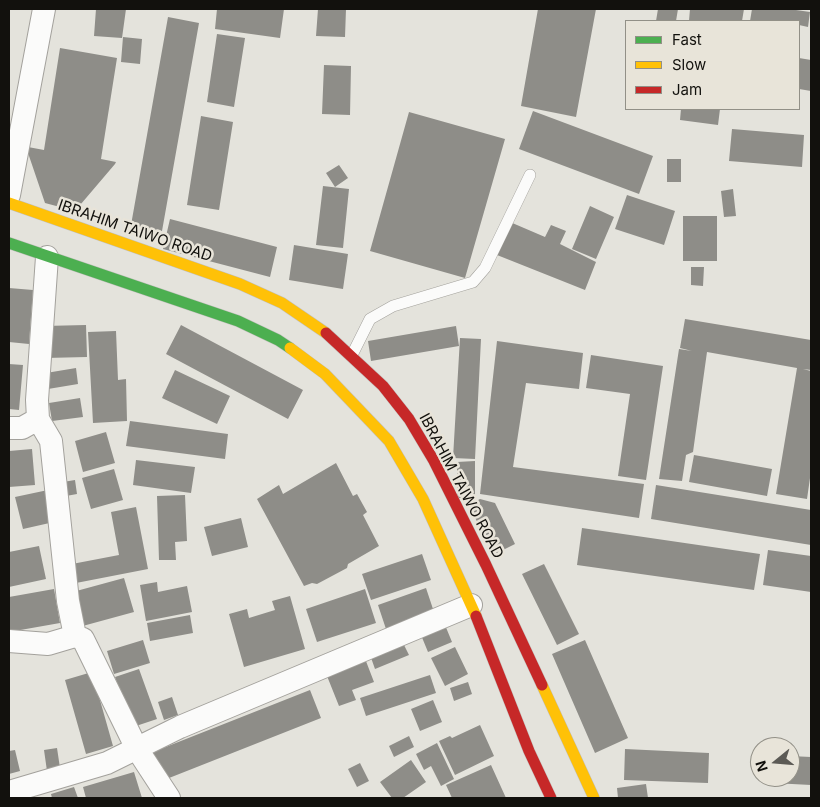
<!DOCTYPE html>
<style>
body{margin:0}
#map{position:relative;width:820px;height:807px;overflow:hidden;background:#e4e3dc;font-family:Inter,sans-serif}
canvas{display:block}
.frame{position:absolute;inset:0;border:10px solid #12110d;pointer-events:none}
.legend{position:absolute;left:625px;top:20px;width:175px;height:90px;box-sizing:border-box;background:#e8e4d9;border:1px solid #929087;margin:0;padding:6px 9px;list-style:none;font-size:15px;color:#12110d}
.legend li{display:flex;align-items:center;gap:10px;height:25px}
.legend b{width:25px;border:1px solid #929087}
.north{position:absolute;left:750px;top:737px;width:50px;height:50px;box-sizing:border-box;background:#e8e4d9;border:1px solid #929087;border-radius:50%;rotate:253deg;font-size:14px;font-weight:700;line-height:20px;text-align:center;color:#12110d}
.north::after{content:'';display:block;margin:auto;width:18px;height:22px;background:#5c5a55;clip-path:polygon(50% 0,100% 100%,50% 72%,0 100%)}
</style>
<div id="map">
<canvas width="820" height="807"></canvas>
<div class="frame"></div>
<ul class="legend">
<li><b style="height:6px;background:#4caf50"></b>Fast</li>
<li><b style="height:6px;background:#ffc107"></b>Slow</li>
<li><b style="height:6px;background:#c62828"></b>Jam</li>
</ul>
<div class="north">N</div>
</div>
<script>
const ctx = document.querySelector('canvas').getContext('2d');
ctx.lineJoin = 'round';
function fill(path, color) { ctx.fillStyle = color; ctx.fill(path, 'evenodd'); }
const poly = rows => new Path2D(rows.map(r => 'M' + r).join(''));
function stroke(path, color, width, dash) { ctx.strokeStyle = color; ctx.lineWidth = width; ctx.lineCap = dash ? 'butt' : 'round'; ctx.setLineDash(dash || []); ctx.stroke(path); }
function drawText(font, color, halo, rows, align = 'center') {
  ctx.font = font + ' Inter,sans-serif'; ctx.lineWidth = 5; ctx.setLineDash([]); ctx.textBaseline = 'middle'; ctx.strokeStyle = halo; ctx.fillStyle = color; for (const [text, x, y, turn = 0] of rows) {
    ctx.save(); ctx.translate(x, y); ctx.rotate((+turn || 0) * Math.PI / 180); ctx.textAlign = isNaN(turn) ? turn : align; if (halo) ctx.strokeText(text, 0, 0); ctx.fillText(text, 0, 0); ctx.restore();
  }
}
const building = poly([
 [96,9,126,9,122,38,94,36],
 [217,9,284,9,280,38,215,29],
 [318,9,346,9,345,37,316,36],
 [538,9,596,9,576,117,521,106],
 [658,9,678,9,676,21,656,21],
 [690,9,744,9,742,21,689,21],
 [752,9,789,9,810,12,808,27,799,25,799,21,750,21],
 [168,17,199,23,162,231,131,225],
 [217,34,245,38,234,107,207,102],
 [123,37,142,39,140,64,121,62],
 [60,48,117,58,101,159,116,162,115,164,75,211,45,203,27,150,28,147,44,150],
 [799,58,811,60,811,91,799,89],
 [324,65,351,66,350,115,322,114],
 [681,109,720,109,718,125,680,120],
 [533,111,653,156,639,194,519,149],
 [409,112,505,139,465,278,370,251],
 [201,116,233,122,219,210,187,205],
 [732,129,804,135,802,167,729,161],
 [667,159,681,159,681,182,667,182],
 [339,165,348,178,335,187,326,173],
 [323,186,349,189,343,248,316,245],
 [733,189,736,216,724,217,721,191],
 [627,195,675,211,664,245,615,229],
 [590,206,614,217,596,259,572,249],
 [683,216,717,216,717,261,683,261],
 [170,219,277,247,270,277,163,249],
 [510,222,545,237,551,225,566,231,560,244,596,262,585,290,497,255],
 [294,245,348,254,343,289,289,280],
 [691,267,704,267,703,286,691,285],
 [9,288,33,290,29,344,9,342],
 [685,319,811,340,811,370,803,369,811,371,811,471,807,499,776,494,797,368,707,352,693,452,686,455,682,481,659,479,679,349,692,351,680,348],
 [86,325,87,357,45,358,44,326],
 [181,325,303,390,288,419,166,354],
 [456,326,459,346,371,361,368,341],
 [116,331,118,380,126,379,127,421,93,423,88,332],
 [460,338,481,339,475,459,453,458],
 [497,341,583,353,579,389,526,383,513,467,644,484,639,518,480,494],
 [591,355,663,366,646,480,618,476,630,394,586,388],
 [9,364,23,365,19,410,9,409],
 [76,368,78,384,48,389,46,373],
 [175,370,230,396,217,424,162,398],
 [80,398,83,417,52,421,49,403],
 [130,421,228,434,225,459,126,446],
 [106,432,115,463,83,472,75,441],
 [32,449,35,485,9,487,9,451],
 [694,455,772,469,767,496,689,482],
 [136,460,195,467,191,493,133,485],
 [475,461,475,498,457,498,457,462],
 [336,463,353,496,357,494,367,512,363,515,379,546,348,564,347,568,317,584,312,583,304,586,257,499,279,485,283,494],
 [114,469,123,500,91,509,82,478],
 [75,480,77,494,66,496,63,482],
 [656,485,811,510,811,545,651,519],
 [48,490,54,522,23,529,15,497],
 [185,495,187,541,175,542,176,560,159,560,157,496],
 [480,499,495,503,515,544,493,555,469,505],
 [136,507,148,569,76,583,72,564,119,555,111,512],
 [241,518,248,547,212,556,204,527],
 [582,528,760,554,754,590,577,565],
 [39,546,46,579,9,587,9,552],
 [768,550,811,556,811,592,763,585],
 [422,554,431,580,371,600,362,574],
 [544,564,579,634,557,645,522,574],
 [124,578,134,612,79,627,69,593],
 [157,582,158,592,187,586,192,612,146,621,140,585],
 [426,588,435,615,387,632,378,605],
 [54,589,60,623,9,632,9,597],
 [365,589,376,623,317,642,306,609],
 [290,596,305,649,244,667,229,614,247,609,249,618,275,610,272,601],
 [190,615,193,633,150,641,147,623],
 [445,625,452,642,428,652,421,635],
 [401,639,409,655,375,669,369,652],
 [143,640,150,663,114,674,107,651],
 [585,640,628,738,595,753,552,654],
 [455,647,468,674,445,686,431,658],
 [364,656,374,682,352,690,356,700,339,706,325,671],
 [139,669,157,719,133,727,115,677],
 [92,672,113,746,86,754,65,680],
 [430,675,436,693,366,716,360,698],
 [468,682,472,694,454,701,450,688],
 [310,690,321,718,164,780,153,752],
 [172,697,178,715,164,720,158,702],
 [433,700,442,722,420,731,411,709],
 [480,725,494,756,455,775,439,741,450,736,452,738],
 [409,736,414,747,394,757,389,746],
 [437,743,454,779,441,786,431,766,424,770,416,754],
 [57,748,60,768,47,771,44,750],
 [625,749,709,753,708,783,624,780],
 [15,750,20,771,9,774,9,751],
 [790,756,811,757,811,785,773,783,774,777,790,777],
 [411,760,426,782,403,798,392,798,380,782],
 [360,763,369,781,357,787,348,769],
 [491,765,506,798,452,798,446,785],
 [134,772,142,798,86,798,83,787],
 [646,784,648,798,618,798,617,788],
 [74,787,78,798,52,798,51,794]
]);
const lane = poly([
 [352,355,370,319,393,306,473,282,485,268,530,175]
]);
const street = poly([
 [9,195,44,9],
 [47,257,37,400,38,419,51,441,68,601,75,636],
 [9,428,22,428,38,419],
 [9,641,48,644,75,636,83,639,137,749,169,798],
 [9,792,107,763,180,727,471,605]
]);
const fast = poly([
 [9,243,238,321,278,340,290,348]
]);
const slow = poly([
 [9,203,240,284,282,303,326,333],
 [290,348,325,374,389,441,423,499,476,616],
 [542,685,594,798]
]);
const jam = poly([
 [326,333,383,386,409,419,434,461,486,565,542,685],
 [476,616,529,751,551,798]
]);
const streetNames = [
 ["IBRAHIM TAIWO ROAD",135,231,19],
 ["IBRAHIM TAIWO ROAD",461,486,62]
];
fill(building, '#8e8d88');
stroke(lane, '#a3a19c', 12);
stroke(street, '#a3a19c', 24);
stroke(fast, '#c2c0bd', 12);
stroke(slow, '#c2c0bd', 12);
stroke(jam, '#c2c0bd', 12);
stroke(lane, '#fbfbfa', 11);
stroke(street, '#fbfbfa', 22);
stroke(fast, '#4caf50', 11);
stroke(slow, '#ffc107', 11);
stroke(jam, '#c62828', 11);
drawText('15px', '#12110d', '#e8e4d9', streetNames);
</script>
